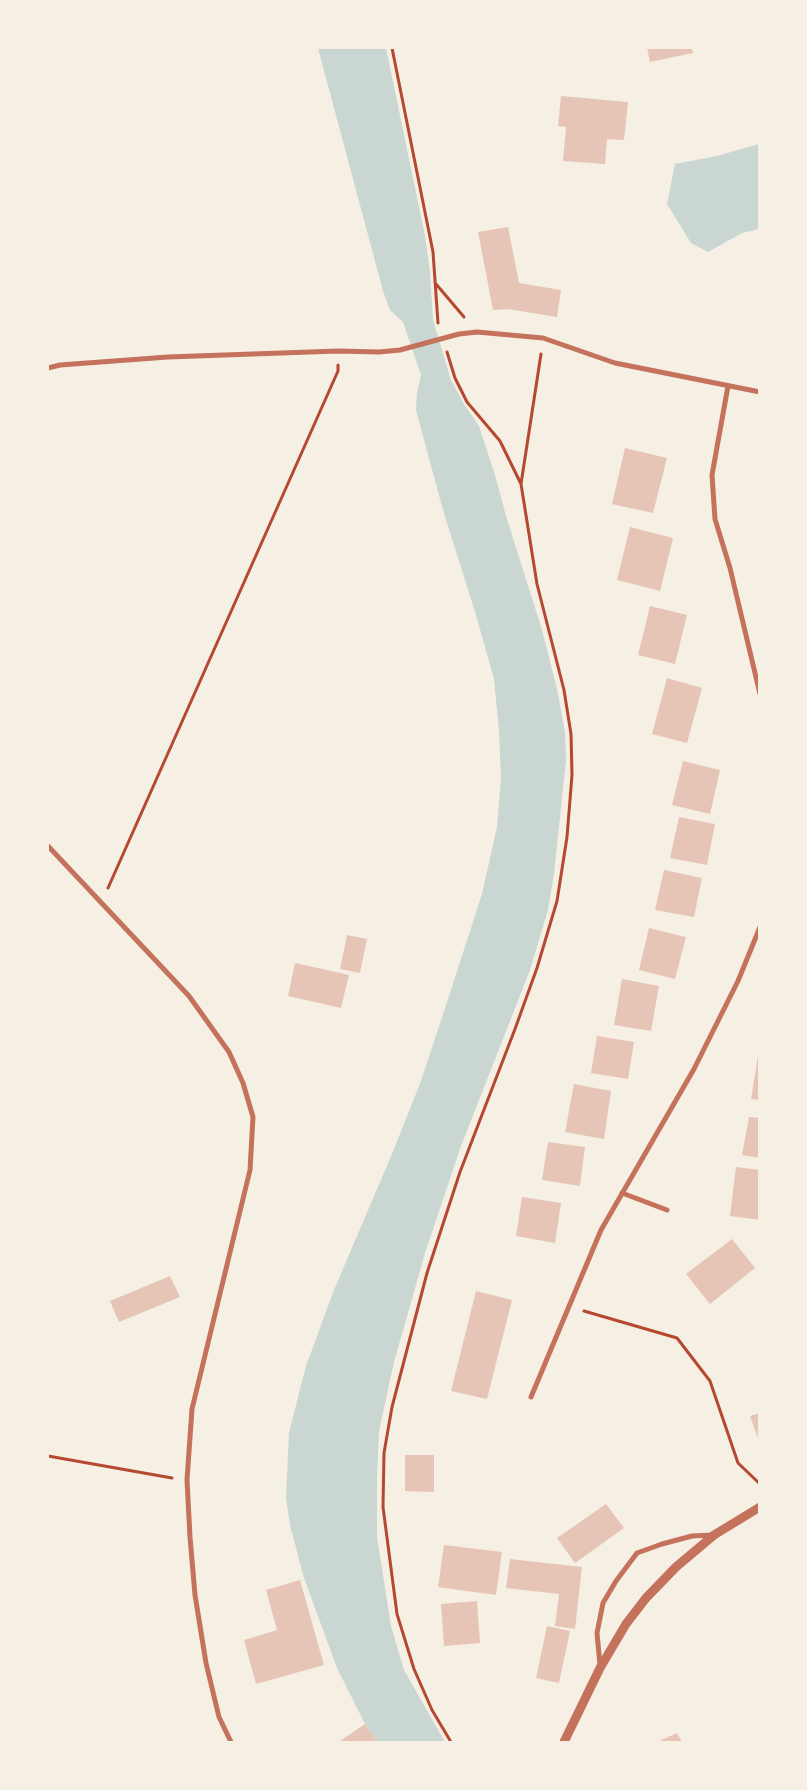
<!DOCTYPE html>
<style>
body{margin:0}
#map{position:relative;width:807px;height:1790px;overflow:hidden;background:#f6efe4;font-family:"Source Sans 3",sans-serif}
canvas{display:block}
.frame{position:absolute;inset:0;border:49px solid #f6efe4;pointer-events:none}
</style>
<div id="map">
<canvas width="807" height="1790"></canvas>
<div class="frame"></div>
</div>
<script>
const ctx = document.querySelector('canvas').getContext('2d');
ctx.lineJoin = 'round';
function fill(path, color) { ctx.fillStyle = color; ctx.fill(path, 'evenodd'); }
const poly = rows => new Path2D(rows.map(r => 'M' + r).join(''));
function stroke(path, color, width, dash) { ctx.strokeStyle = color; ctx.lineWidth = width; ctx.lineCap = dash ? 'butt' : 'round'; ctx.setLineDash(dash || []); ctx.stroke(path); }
const water = poly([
 [318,48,386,48,425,236,430,272,433,320,451,380,464,404,479,426,495,475,506,516,542,630,557,689,565,732,566,760,554,874,548,910,530,970,461,1146,425,1253,394,1362,379,1431,377,1475,377,1537,391,1626,404,1670,445,1742,377,1742,365,1724,337,1668,304,1578,290,1525,286,1498,289,1433,306,1366,334,1290,392,1154,421,1081,449,996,482,894,497,827,501,778,499,730,494,679,476,615,443,510,416,410,417,393,421,375,403,322,390,310,383,291],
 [759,144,759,229,742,233,708,252,691,243,667,204,675,164,717,156]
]);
const building = poly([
 [647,48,692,48,693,53,650,62],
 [561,96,628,102,624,140,607,139,605,164,563,161,566,127,558,126],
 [508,227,519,283,561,290,557,317,508,309,493,310,478,232],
 [625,448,667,458,653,513,612,504],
 [630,527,673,538,660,591,617,580],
 [650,606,687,615,675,664,638,655],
 [667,678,702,688,687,743,652,734],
 [683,761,720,770,710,814,672,805],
 [679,817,715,824,707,865,670,858],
 [664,870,702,878,694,917,655,910],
 [649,928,686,937,675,979,639,970],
 [347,935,367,939,360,973,340,969],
 [295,963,349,975,341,1008,288,996],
 [622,979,659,986,651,1031,614,1025],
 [597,1036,634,1042,628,1079,591,1073],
 [758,1056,760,1057,760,1100,751,1099],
 [574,1084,611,1091,604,1139,565,1132],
 [749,1117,760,1118,760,1158,742,1155],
 [548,1142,585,1147,580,1186,542,1180],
 [736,1167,760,1170,760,1220,730,1216],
 [522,1197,561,1203,555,1243,516,1236],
 [732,1239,755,1268,710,1304,686,1274],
 [170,1276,180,1297,119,1322,110,1301],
 [476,1291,512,1300,487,1399,451,1391],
 [760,1413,760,1441,759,1441,750,1416],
 [405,1455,434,1455,434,1492,405,1491],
 [606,1504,624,1528,575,1563,557,1538],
 [444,1545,502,1552,496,1595,438,1587],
 [510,1559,582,1567,575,1629,555,1626,559,1594,506,1588],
 [300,1580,324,1665,256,1684,244,1640,277,1630,266,1590],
 [477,1601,480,1643,444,1646,441,1604],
 [547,1626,570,1631,559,1683,536,1678],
 [365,1724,377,1742,341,1742,340,1741],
 [677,1733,682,1742,657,1742]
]);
const path = poly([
 [392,48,433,252,438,323],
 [436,284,464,317],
 [447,352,455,378,467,402,500,441,521,484,537,584,564,690,571,734,572,775,567,837,557,901,537,968,515,1029,460,1172,427,1273,392,1407,384,1453,383,1507,397,1614,414,1669,432,1710,451,1742],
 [521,484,541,354],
 [108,888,338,371,338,365],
 [584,1311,677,1338,710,1381,738,1463,760,1484],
 [48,1456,172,1478]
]);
const minor = poly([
 [48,368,60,365,168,357,338,351,379,352,400,350,459,334,477,332,543,338,615,363,760,392],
 [728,386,712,475,715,519,730,568,760,694],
 [48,846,189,996,229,1052,243,1083,253,1117,250,1170,192,1409,187,1480,190,1537,195,1595,206,1663,219,1717,231,1742],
 [622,1193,667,1210],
 [531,1397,601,1230,694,1069,738,981,760,927],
 [600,1665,597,1633,603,1603,616,1581,637,1553,662,1544,692,1536,713,1535]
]);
const tertiary = poly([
 [564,1742,600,1668,626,1624,646,1598,676,1567,714,1535,760,1507]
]);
fill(water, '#c9d6d2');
fill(building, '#e6c5b7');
stroke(path, '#b5482f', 3);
stroke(minor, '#c5725c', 5);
stroke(tertiary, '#c5725c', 9);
</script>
